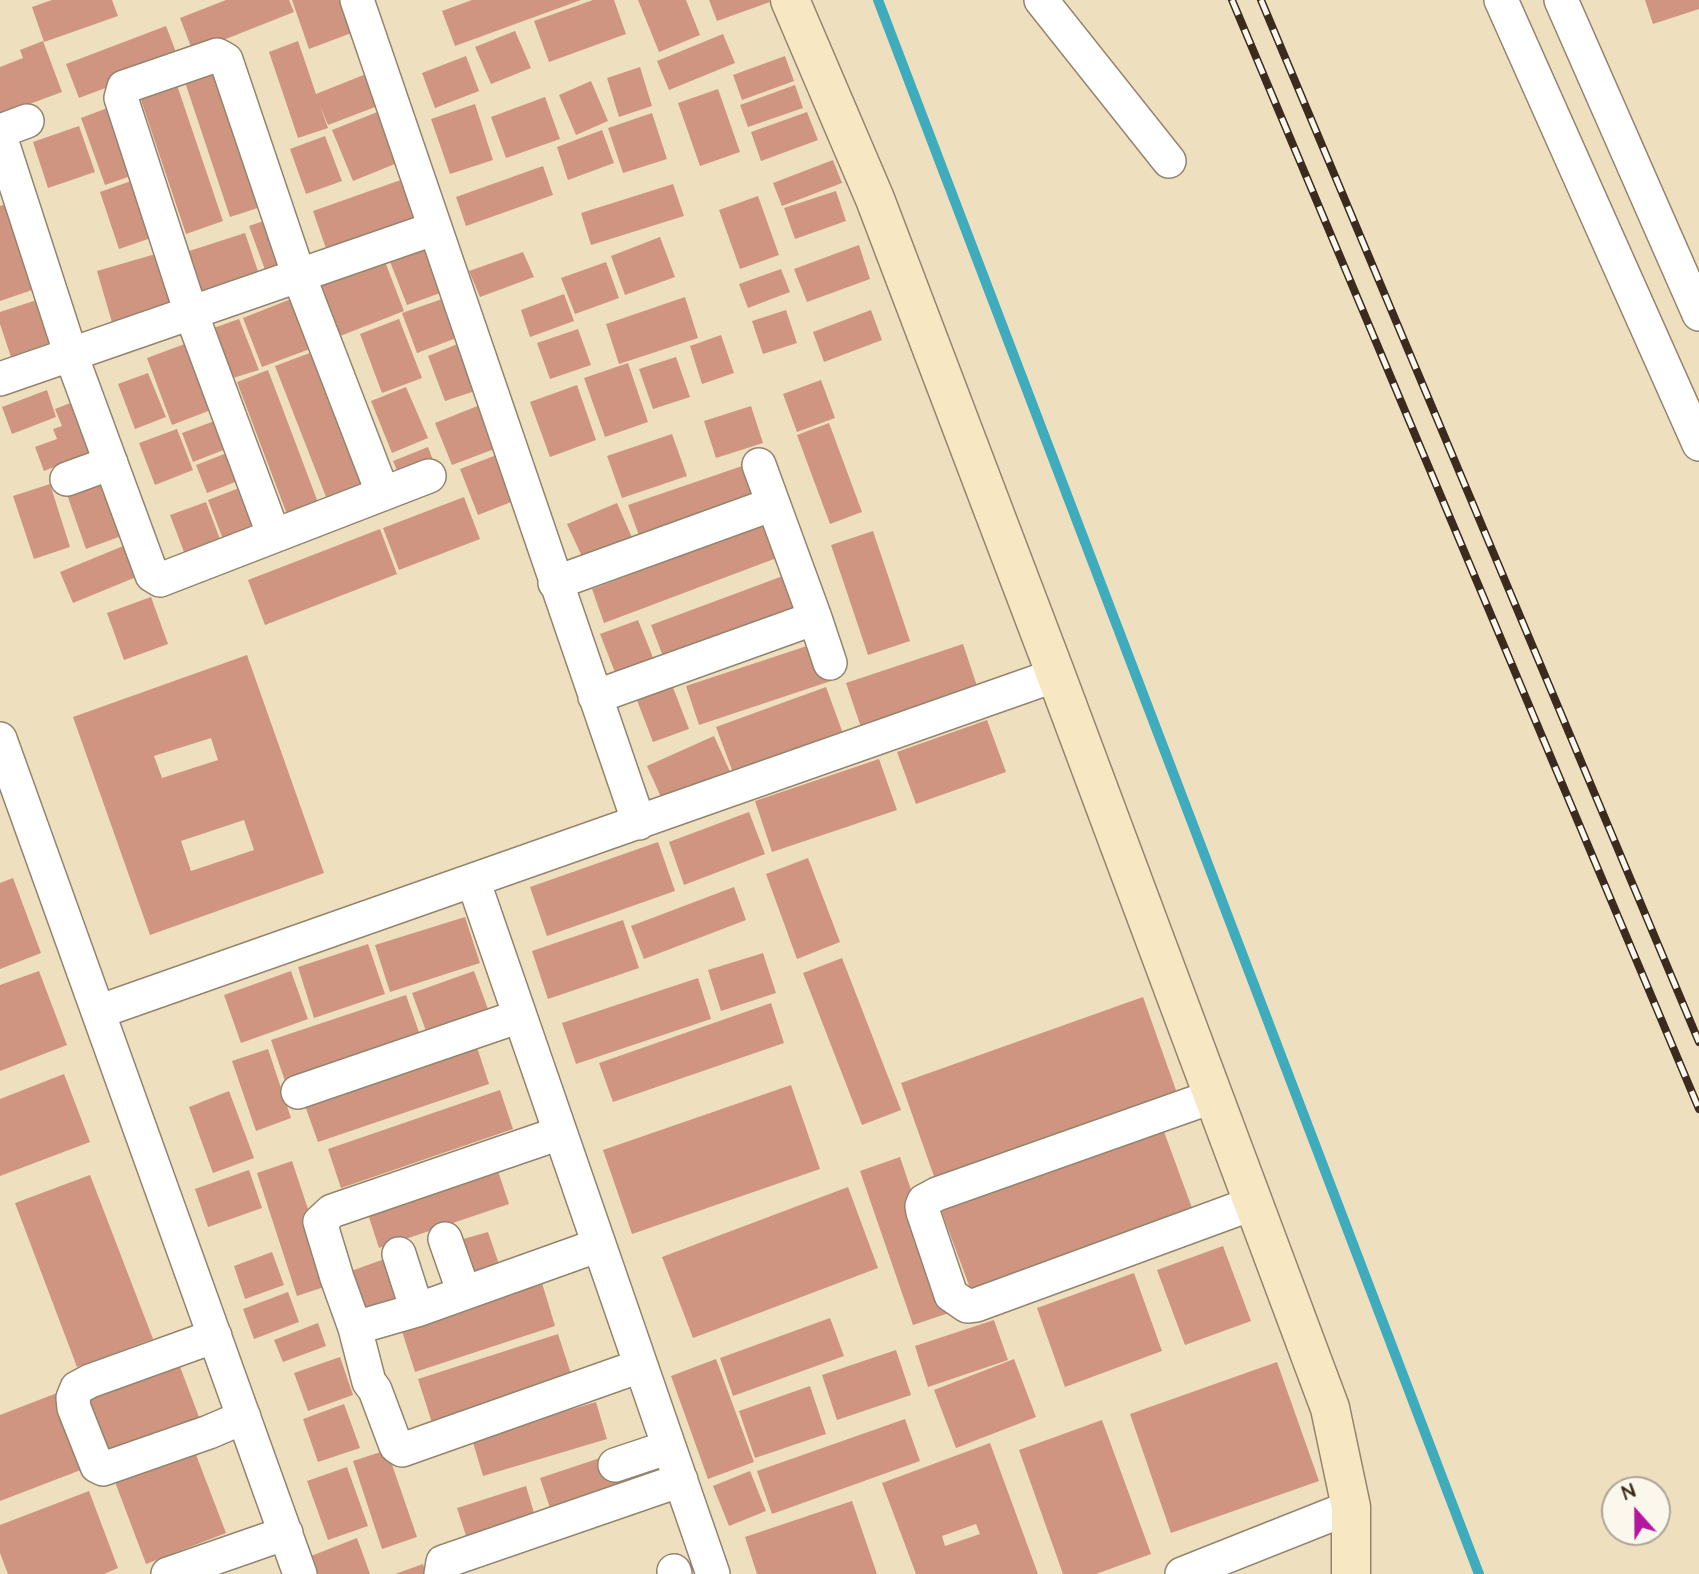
<!DOCTYPE html>
<style>
body{margin:0}
#map{position:relative;width:1699px;height:1574px;overflow:hidden;background:#eedfbe;font-family:"Architects Daughter",sans-serif}
canvas{display:block}
.north{position:absolute;left:1601px;top:1476px;width:70px;height:70px;box-sizing:border-box;background:#fbf7ec;border:2px solid #aea59a;border-radius:50%;rotate:339deg;font-size:19px;font-weight:700;line-height:28px;text-align:center;color:#3b2a1e}
.north::after{content:'';display:block;margin:auto;width:24px;height:32px;background:#b5179e;clip-path:polygon(50% 0,100% 100%,50% 72%,0 100%)}
</style>
<div id="map">
<canvas width="1699" height="1574"></canvas>
<div class="north">N</div>
</div>
<script>
const ctx = document.querySelector('canvas').getContext('2d');
ctx.lineJoin = 'round';
const poly = rows => new Path2D(rows.map(r => 'M' + r).join(''));
function stroke(path, color, width, dash) { ctx.strokeStyle = color; ctx.lineWidth = width; ctx.lineCap = dash ? 'butt' : 'round'; ctx.setLineDash(dash || []); ctx.stroke(path); }
function fill(path, color) { ctx.fillStyle = color; ctx.fill(path, 'evenodd'); }
const stream = poly([
 [878,0,1479,1574]
]);
const building = poly([
 [52,0,112,0,118,16,44,42,32,7],
 [226,0,289,0,294,12,193,52,180,18],
 [292,0,352,0,362,29,309,49],
 [472,0,581,0,455,46,442,11],
 [593,0,614,0,626,34,549,62,534,21],
 [638,0,686,0,700,35,659,52],
 [709,0,769,0,770,2,717,21],
 [1645,0,1699,0,1699,9,1653,24],
 [166,26,179,60,79,98,66,64],
 [515,31,531,68,491,84,475,47],
 [723,34,735,63,669,90,657,61],
 [43,41,62,92,0,115,0,67,23,58,20,50],
 [298,41,316,94,371,72,383,104,328,125,320,106,328,128,298,138,269,52],
 [466,56,479,91,435,108,422,73],
 [785,56,794,81,742,100,733,75],
 [640,67,652,106,619,117,607,78],
 [217,68,264,206,230,217,184,79],
 [591,81,608,121,576,135,559,95],
 [176,82,223,221,186,234,139,94],
 [795,85,803,108,748,127,740,105],
 [718,89,740,152,700,166,678,103],
 [545,97,560,139,506,158,491,117],
 [118,104,142,172,105,185,81,118],
 [475,104,493,160,450,174,431,119],
 [385,109,407,159,353,181,332,130],
 [807,112,818,140,761,161,751,132],
 [652,113,667,159,623,173,608,128],
 [79,126,95,172,48,188,33,142],
 [602,130,614,163,568,180,557,147],
 [325,136,342,181,306,194,290,149],
 [833,160,842,183,782,206,773,183],
 [543,166,553,195,466,226,456,197],
 [412,176,428,222,329,257,313,211],
 [131,181,151,238,119,249,100,192],
 [673,184,684,216,591,245,581,213],
 [836,191,846,221,795,239,784,208],
 [758,196,779,255,740,269,719,210],
 [11,202,41,287,0,301,0,206],
 [275,217,290,268,268,278,249,226],
 [245,233,261,280,199,301,183,253],
 [660,237,675,277,625,295,611,256],
 [423,245,443,292,407,305,389,259],
 [859,245,870,279,807,302,794,269],
 [166,251,183,305,113,326,97,271],
 [523,252,534,277,480,297,469,271],
 [384,259,404,311,330,340,310,287],
 [606,262,619,298,575,314,561,278],
 [781,269,790,292,748,308,739,284],
 [564,294,574,321,530,337,521,310],
 [296,297,315,347,262,367,243,318],
 [685,297,698,338,619,364,606,324],
 [43,298,58,340,11,357,0,324,0,312],
 [445,298,459,337,417,353,402,313],
 [786,310,797,343,763,354,752,321],
 [871,310,882,340,824,362,813,332],
 [239,319,259,370,223,381,205,331],
 [399,319,422,378,382,393,360,334],
 [578,329,591,365,550,379,537,343],
 [721,335,734,373,702,384,690,346],
 [190,342,216,408,172,425,147,358],
 [460,343,481,389,445,401,428,356],
 [315,351,369,492,330,507,275,366],
 [676,357,690,397,653,409,639,369],
 [628,363,648,422,605,437,584,378],
 [268,370,322,513,291,525,237,382],
 [148,373,166,417,135,429,118,384],
 [821,380,835,418,797,432,783,394],
 [577,385,596,440,550,457,530,402],
 [406,387,428,438,392,453,371,401],
 [47,390,56,417,12,434,2,407],
 [83,398,102,448,44,471,35,447,57,439,53,429,62,426,55,409],
 [480,405,497,448,452,465,435,423],
 [751,406,763,443,716,458,704,421],
 [220,419,231,447,193,462,182,433],
 [829,423,862,512,830,524,797,435],
 [177,429,193,470,155,485,139,443],
 [672,434,687,476,622,498,607,456],
 [428,447,436,468,402,482,393,461],
 [232,451,243,479,207,493,196,465],
 [507,451,524,497,478,515,460,469],
 [751,463,765,497,641,541,628,505],
 [105,472,127,534,86,549,64,486],
 [50,484,70,547,34,559,13,496],
 [247,485,265,533,226,547,208,500],
 [464,497,480,539,399,570,383,528],
 [206,502,223,547,187,560,170,515],
 [617,503,633,540,584,561,567,524],
 [769,523,782,556,604,623,592,589],
 [380,529,397,574,265,625,248,580],
 [873,531,910,641,868,655,831,545],
 [133,542,146,573,73,603,60,572],
 [791,573,806,611,666,664,651,625],
 [151,597,168,644,124,660,107,613],
 [638,620,656,665,618,680,600,634],
 [819,642,831,681,699,725,686,686],
 [963,644,978,689,862,730,846,683],
 [247,655,324,873,150,935,73,717],
 [211,738,218,760,162,778,154,756],
 [244,820,254,850,191,871,181,841],
 [669,677,689,729,653,742,633,690],
 [826,687,845,739,735,778,716,727],
 [987,720,1006,772,916,804,897,752],
 [714,736,732,776,665,806,647,766],
 [879,759,897,810,772,852,755,801],
 [749,812,765,854,684,885,669,842],
 [658,842,675,891,547,936,530,887],
 [808,858,840,942,797,959,766,874],
 [13,878,41,953,0,969,0,883],
 [734,887,746,920,644,959,631,926],
 [465,917,480,963,390,992,375,945],
 [623,920,639,968,548,999,532,951],
 [368,944,385,994,314,1018,298,967],
 [763,953,776,993,721,1011,708,970],
 [842,958,901,1110,862,1125,803,973],
 [39,971,67,1045,0,1071,0,985],
 [291,971,308,1019,241,1043,224,995],
 [474,971,488,1009,426,1031,412,993],
 [698,978,711,1019,576,1064,562,1023],
 [406,995,420,1035,285,1081,271,1040],
 [1143,997,1178,1096,936,1182,901,1083],
 [771,1003,784,1043,613,1102,599,1063],
 [476,1044,489,1084,318,1142,304,1103],
 [268,1049,291,1118,256,1131,232,1061],
 [64,1074,90,1142,0,1176,0,1099],
 [791,1085,820,1169,632,1234,603,1150],
 [500,1090,513,1129,341,1188,328,1149],
 [229,1091,254,1158,213,1173,189,1107],
 [1163,1129,1195,1216,973,1296,941,1210],
 [900,1157,952,1312,913,1325,860,1171],
 [292,1161,333,1284,297,1296,257,1173],
 [497,1168,509,1204,379,1248,367,1211],
 [249,1170,262,1208,208,1227,195,1189],
 [90,1175,153,1339,77,1367,15,1203],
 [848,1187,878,1268,693,1338,662,1257],
 [488,1232,501,1270,464,1283,449,1243],
 [1223,1246,1251,1321,1185,1345,1157,1270],
 [272,1252,284,1285,245,1299,234,1266],
 [390,1257,404,1296,355,1314,340,1275],
 [1134,1273,1162,1351,1065,1387,1037,1308],
 [542,1283,555,1326,415,1372,401,1328],
 [288,1292,299,1322,254,1339,243,1309],
 [830,1318,844,1356,733,1396,720,1358],
 [994,1320,1008,1360,928,1387,915,1346],
 [318,1323,326,1346,283,1362,274,1340],
 [558,1334,572,1377,432,1423,418,1379],
 [896,1350,911,1395,837,1420,822,1375],
 [176,1356,202,1425,108,1460,82,1391],
 [340,1357,353,1395,308,1411,294,1373],
 [716,1359,754,1462,708,1479,671,1376],
 [1014,1359,1036,1417,956,1448,934,1390],
 [1277,1362,1319,1481,1171,1533,1130,1414],
 [810,1386,826,1434,755,1458,739,1411],
 [57,1393,86,1468,0,1501,0,1415],
 [596,1402,607,1439,483,1476,472,1439],
 [344,1404,360,1448,318,1462,303,1419],
 [905,1419,920,1461,772,1514,757,1471],
 [1102,1420,1151,1554,1096,1574,1063,1574,1019,1450],
 [990,1443,1038,1574,916,1574,882,1483],
 [976,1524,980,1534,945,1546,942,1536],
 [387,1450,417,1537,382,1549,353,1461],
 [195,1452,226,1533,146,1564,115,1482],
 [609,1455,621,1492,552,1514,540,1478],
 [347,1467,368,1526,328,1540,307,1481],
 [750,1471,766,1511,729,1526,713,1486],
 [526,1486,537,1523,469,1545,457,1508],
 [89,1491,118,1568,104,1574,8,1574,0,1553,0,1525],
 [852,1501,877,1574,757,1574,745,1537],
 [357,1538,370,1574,318,1574,311,1556],
 [423,1564,426,1574,395,1574]
]);
const street = poly([
 [357,0,639,823],
 [1041,0,1169,161],
 [1501,0,1699,444],
 [1561,0,1699,314],
 [27,121,3,130,0,136,71,355,152,575,160,580,429,476],
 [0,379,433,229],
 [67,479,111,463],
 [274,536,191,313,121,98,124,87,217,55,226,60,299,276,383,494],
 [555,583,773,504],
 [815,618,830,663],
 [595,697,815,618,759,465],
 [0,739,300,1574],
 [473,880,713,1574],
 [98,1012,1056,675],
 [298,1092,520,1016],
 [1214,1096,937,1194,924,1201,922,1206,923,1212,951,1295,967,1306,976,1305,1254,1203],
 [560,1133,332,1211,320,1222,337,1278,355,1328,417,1310,599,1245],
 [445,1239,464,1293],
 [399,1254,417,1310],
 [355,1328,369,1382,375,1390,396,1446,402,1450,640,1366],
 [215,1336,90,1381,77,1388,73,1398,74,1408,97,1466,103,1469,209,1432,244,1417],
 [615,1465,669,1447],
 [674,1571,675,1574],
 [168,1574,286,1533],
 [441,1574,443,1562,681,1480],
 [1182,1574,1351,1507]
]);
const secondary = poly([
 [790,0,875,199,1056,675,1330,1408,1351,1507,1351,1574]
]);
const rail = poly([
 [1232,0,1699,1109],
 [1261,0,1699,1042]
]);
stroke(stream, '#3eacbc', 10);
fill(building, '#d09580');
stroke(street, '#94846e', 36);
stroke(secondary, '#94846e', 41);
stroke(street, '#fff', 33);
stroke(secondary, '#f7e8c3', 38);
stroke(rail, '#3b2a1e', 8);
stroke(rail, '#fbf7ec', 5, [16]);
</script>
